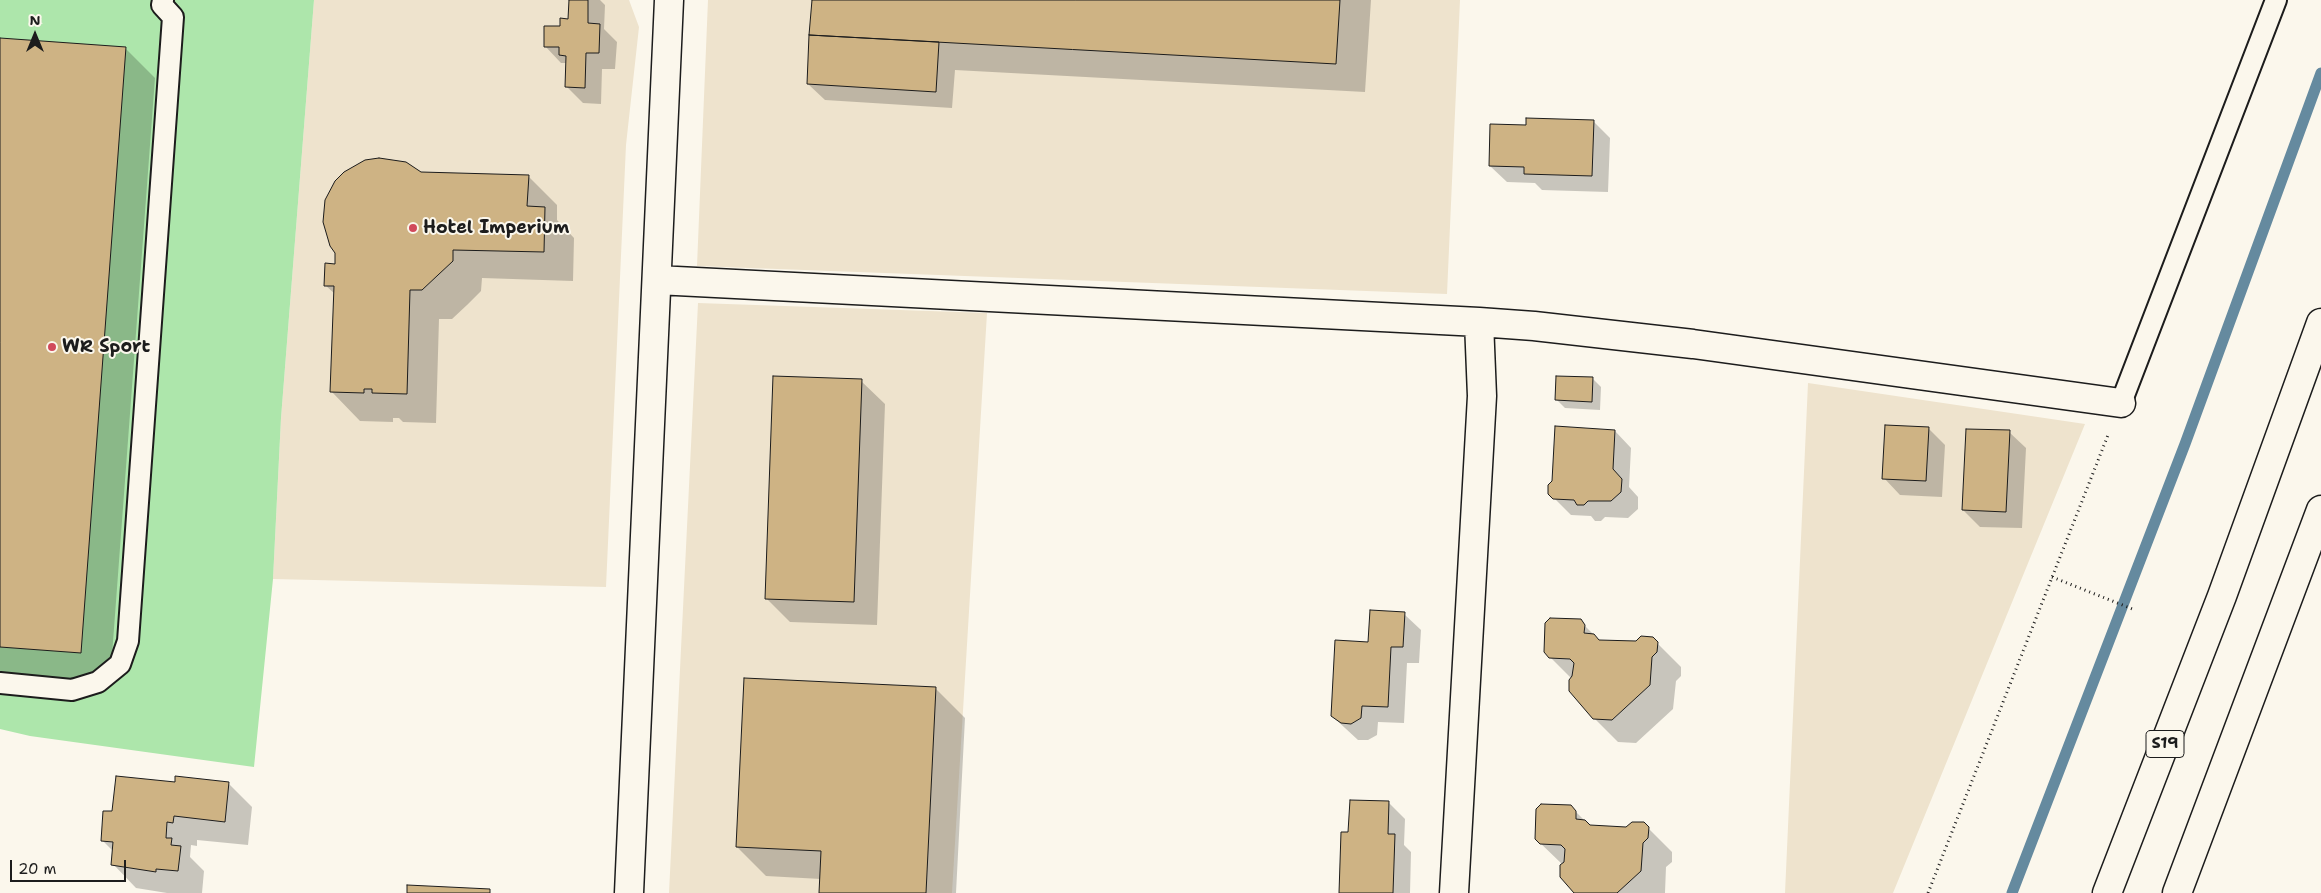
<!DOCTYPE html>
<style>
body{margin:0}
#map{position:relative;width:2321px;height:893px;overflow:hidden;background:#fbf7ec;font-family:"Shantell Sans",sans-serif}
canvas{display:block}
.north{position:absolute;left:10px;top:10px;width:50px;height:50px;-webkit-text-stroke:4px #fbf7ec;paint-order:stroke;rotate:0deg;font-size:14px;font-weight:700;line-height:20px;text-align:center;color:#1c1c1c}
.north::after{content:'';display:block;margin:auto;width:18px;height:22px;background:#1c1c1c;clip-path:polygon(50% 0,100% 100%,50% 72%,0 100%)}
.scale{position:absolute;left:10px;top:860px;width:116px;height:22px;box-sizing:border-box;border:2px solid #1c1c1c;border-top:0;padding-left:6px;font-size:15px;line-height:18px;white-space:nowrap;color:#1c1c1c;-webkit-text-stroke:4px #fbf7ec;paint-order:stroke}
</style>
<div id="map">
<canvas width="2321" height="893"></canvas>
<div class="north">N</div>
<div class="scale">20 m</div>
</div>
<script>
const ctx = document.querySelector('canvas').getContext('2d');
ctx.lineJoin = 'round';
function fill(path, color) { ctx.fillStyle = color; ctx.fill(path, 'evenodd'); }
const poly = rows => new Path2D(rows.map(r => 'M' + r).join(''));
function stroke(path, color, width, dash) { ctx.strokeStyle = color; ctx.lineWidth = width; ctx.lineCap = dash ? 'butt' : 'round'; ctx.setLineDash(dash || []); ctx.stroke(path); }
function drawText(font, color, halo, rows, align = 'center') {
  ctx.font = font + ' "Shantell Sans",sans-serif'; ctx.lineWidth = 4; ctx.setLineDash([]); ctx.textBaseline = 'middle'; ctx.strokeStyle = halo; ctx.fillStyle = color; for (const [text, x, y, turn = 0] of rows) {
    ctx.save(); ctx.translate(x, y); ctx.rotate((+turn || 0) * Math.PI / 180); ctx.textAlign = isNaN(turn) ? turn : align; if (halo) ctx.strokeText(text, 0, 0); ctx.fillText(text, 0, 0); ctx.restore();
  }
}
const built = poly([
 [314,0,629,0,639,27,626,145,606,587,273,579,281,418],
 [708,0,1460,0,1447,294,697,266],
 [698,303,987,313,952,893,669,893],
 [1808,383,2085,424,1893,893,1785,893]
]);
const green = poly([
 [0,0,314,0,281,418,273,579,254,767,30,736,0,729]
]);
const shadow = poly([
 [570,0,600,0,605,5,604,29,617,42,615,69,602,69,601,104,583,103,566,86,567,63,561,63,545,46,569,20],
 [813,0,1371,0,1365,92,955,70,952,108,825,100,808,84],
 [0,40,126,49,155,78,110,682,0,674],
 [1593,121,1610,138,1608,192,1542,190,1535,183,1507,182,1490,166],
 [421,173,528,176,557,205,557,220,574,238,573,281,482,278,481,291,467,305,452,319,439,319,436,423,403,422,399,418,393,418,393,422,360,421,331,391,335,294,325,285,336,265],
 [1593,379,1601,387,1600,410,1565,408,1556,399],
 [861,381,885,404,877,625,790,622,766,598],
 [1928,428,1945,445,1942,497,1900,495,1884,478],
 [1615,431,1631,448,1629,487,1638,497,1638,509,1628,518,1605,517,1601,521,1595,521,1591,516,1571,515,1549,493],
 [2009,432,2026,448,2022,528,1980,527,1963,510],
 [1404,614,1421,630,1419,663,1407,663,1404,723,1378,722,1377,735,1368,740,1358,740,1332,716,1369,643],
 [1580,621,1600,641,1636,642,1652,638,1681,667,1681,676,1676,681,1673,709,1636,743,1618,742,1594,718,1571,678,1550,657],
 [936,689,965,718,956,893,820,893,821,879,766,876,737,847],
 [176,783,228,783,252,807,248,845,197,840,197,846,191,845,190,857,204,871,202,893,167,893,136,888,113,864,114,852,102,840,113,813],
 [1388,802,1405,819,1404,845,1411,852,1410,893,1341,893,1350,833],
 [1571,807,1591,827,1627,828,1643,823,1672,852,1672,862,1666,867,1665,893,1576,893,1563,865,1536,839]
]);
const stream = poly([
 [2012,893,2185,444,2321,73]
]);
const building = poly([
 [569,0,588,0,588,23,600,24,599,53,586,53,585,88,565,87,566,56,559,55,559,47,544,47,544,26,560,26,560,18,568,19,569,0],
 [812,0,1340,0,1336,64,809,35,812,0],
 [809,35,939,42,936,92,807,84,809,35],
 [0,38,126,47,81,653,0,647,0,38],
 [1526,118,1594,120,1592,176,1524,174,1524,167,1489,166,1490,124,1526,125,1526,118],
 [379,158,406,162,421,172,529,175,527,206,545,207,544,252,453,250,453,261,438,275,422,290,410,290,407,394,372,393,372,389,364,389,364,393,330,392,334,286,324,286,325,263,335,264,335,253,330,246,323,222,325,200,335,181,344,172,365,160,379,158],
 [773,376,862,379,854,602,765,599,773,376],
 [1556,376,1593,377,1592,402,1555,400,1556,376],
 [1885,425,1929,427,1926,481,1882,479,1885,425],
 [1555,426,1615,430,1613,469,1622,479,1621,492,1611,501,1588,501,1584,505,1577,505,1574,500,1553,499,1548,494,1548,485,1552,481,1555,426],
 [1966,429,2010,430,2006,512,1962,510,1966,429],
 [1370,610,1405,612,1403,647,1391,647,1388,707,1362,706,1361,718,1351,724,1341,723,1331,716,1335,640,1368,642,1370,610],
 [1550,618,1581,619,1585,625,1584,633,1594,634,1599,640,1636,641,1641,636,1653,637,1658,642,1657,652,1652,657,1650,685,1612,720,1593,719,1569,691,1569,680,1572,676,1574,663,1570,659,1549,658,1544,652,1545,623,1550,618],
 [744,678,936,687,926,893,819,893,821,851,736,847,744,678],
 [116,776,175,782,175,776,229,782,225,822,174,816,173,823,167,822,166,838,172,838,171,845,181,846,178,871,156,869,156,872,111,865,113,842,101,841,103,811,112,811,116,776],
 [1350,800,1389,801,1388,834,1395,834,1393,893,1339,893,1341,832,1348,832,1350,800],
 [1541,804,1571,805,1576,811,1576,819,1585,820,1590,825,1626,827,1632,822,1644,822,1649,827,1648,838,1643,843,1641,871,1617,893,1574,893,1560,877,1560,865,1564,862,1565,849,1561,845,1540,844,1535,839,1536,809,1541,804],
 [407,885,490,889,490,893,407,893,407,885]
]);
const path = poly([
 [2052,577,2135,610],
 [1928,893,2108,435]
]);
const service = poly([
 [2121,403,2276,0],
 [0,683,72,690,98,682,120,664,128,641,173,17,162,5,163,0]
]);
const minor = poly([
 [657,280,1479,322,1482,396,1454,893],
 [1479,322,1534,326,1693,344,2121,403],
 [629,893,669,0]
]);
const motorway = poly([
 [2107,893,2222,596,2321,323],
 [2177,893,2321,510]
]);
const markers = [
 [413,228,5,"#d1495b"],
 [52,347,5,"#d1495b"]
];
const shields = [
 [2165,744,38]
];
const shieldNames = [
 ["S19",2165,744]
];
const poiNames = [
 ["Hotel Imperium",423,228],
 ["WR Sport",62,347]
];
fill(built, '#eee3cd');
fill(green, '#ade6ab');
fill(shadow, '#0003');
stroke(stream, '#658a9f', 11);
fill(building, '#ceb384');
stroke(building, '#1c1c1c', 1);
stroke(service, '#1c1c1c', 24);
stroke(minor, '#1c1c1c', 31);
stroke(motorway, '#1c1c1c', 31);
stroke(path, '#1c1c1c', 3, [1, 4]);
stroke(service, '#fbf7ec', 20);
stroke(minor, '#fbf7ec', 28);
stroke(motorway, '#fbf7ec', 28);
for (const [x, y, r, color] of markers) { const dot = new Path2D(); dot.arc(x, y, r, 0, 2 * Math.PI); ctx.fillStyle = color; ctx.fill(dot); stroke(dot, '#fbf7ec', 2); }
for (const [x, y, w] of shields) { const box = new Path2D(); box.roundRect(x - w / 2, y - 13.5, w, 27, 4); ctx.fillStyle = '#fbf7ec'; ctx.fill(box); stroke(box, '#1c1c1c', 1); }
drawText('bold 16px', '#1c1c1c', null, shieldNames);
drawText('bold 18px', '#1c1c1c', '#fbf7ec', poiNames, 'left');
</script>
